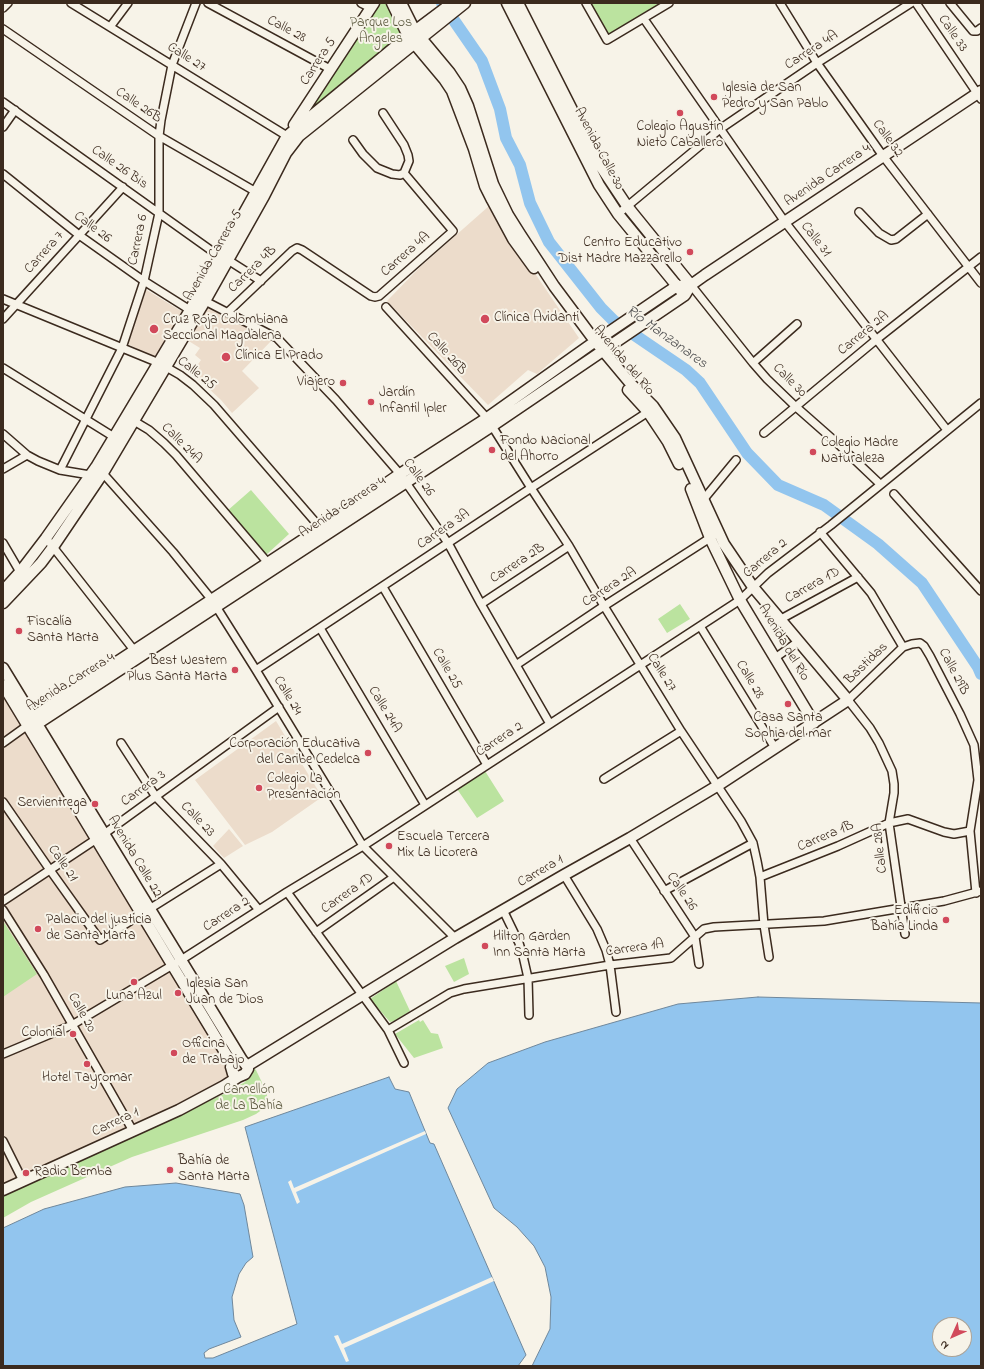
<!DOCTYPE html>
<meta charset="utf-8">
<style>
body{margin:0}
#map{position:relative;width:984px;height:1369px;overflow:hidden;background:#f7f3e8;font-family:"Indie Flower",sans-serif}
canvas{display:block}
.frame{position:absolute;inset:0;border:4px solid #3b2a1e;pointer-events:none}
.north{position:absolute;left:932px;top:1317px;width:40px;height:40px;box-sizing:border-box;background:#f7f3e8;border:1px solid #aca397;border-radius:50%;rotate:225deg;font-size:11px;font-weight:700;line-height:16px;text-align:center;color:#3b2a1e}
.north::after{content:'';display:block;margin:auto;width:14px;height:18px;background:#d1495b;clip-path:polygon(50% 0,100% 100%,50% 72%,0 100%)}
</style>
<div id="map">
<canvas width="984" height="1369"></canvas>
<div class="frame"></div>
<div class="north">N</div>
</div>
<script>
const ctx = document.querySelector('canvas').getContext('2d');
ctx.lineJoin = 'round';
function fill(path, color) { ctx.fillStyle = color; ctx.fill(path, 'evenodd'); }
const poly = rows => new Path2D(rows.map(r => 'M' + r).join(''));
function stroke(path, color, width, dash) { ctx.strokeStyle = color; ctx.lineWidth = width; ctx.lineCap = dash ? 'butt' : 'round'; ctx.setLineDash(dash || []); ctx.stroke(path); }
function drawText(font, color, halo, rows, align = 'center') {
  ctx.font = font + ' "Indie Flower",sans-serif'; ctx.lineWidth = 4; ctx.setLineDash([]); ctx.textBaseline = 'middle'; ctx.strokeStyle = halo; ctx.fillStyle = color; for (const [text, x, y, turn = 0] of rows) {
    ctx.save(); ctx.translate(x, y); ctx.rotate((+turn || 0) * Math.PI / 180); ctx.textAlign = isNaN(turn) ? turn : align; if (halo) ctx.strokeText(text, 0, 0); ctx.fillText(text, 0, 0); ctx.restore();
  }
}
const built = poly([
 [489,206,579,338,537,374,528,370,488,405,387,301,420,267],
 [145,289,186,314,159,360,126,343],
 [205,303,274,338,242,371,259,388,232,413,221,400,192,373,201,360,195,355,200,348,187,340],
 [3,671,247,1066,212,1088,3,1187],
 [276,721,322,797,272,832,245,845,195,780],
 [229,829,243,846,224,858,213,846]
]);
const green = poly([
 [377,3,388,3,404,37,304,117],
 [589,3,665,3,609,37],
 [251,490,289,534,266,555,227,511],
 [680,604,690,619,667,633,658,619],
 [485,771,504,801,477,818,457,789],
 [3,921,37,974,3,997],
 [464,958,469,974,454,982,445,966],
 [396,981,410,1011,395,1021,390,1022,370,999],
 [419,1020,420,1022,423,1020,431,1033,438,1034,443,1048,414,1058,395,1034],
 [253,1067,256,1070,267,1093,267,1102,263,1109,256,1114,243,1120,132,1157,31,1202,3,1218,3,1194,25,1185,224,1094,245,1082]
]);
const water = poly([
 [758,997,981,1003,981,1366,532,1366,550,1329,551,1297,545,1267,534,1246,517,1227,494,1208,448,1108,457,1089,488,1063,545,1042,678,1004,758,997],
 [940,1325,964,1325,964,1349,940,1349,940,1325],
 [389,1077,395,1089,409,1092,430,1143,434,1144,526,1355,518,1366,3,1366,3,1228,44,1209,125,1187,176,1183,240,1194,244,1205,253,1257,246,1263,239,1274,232,1297,234,1320,241,1337,209,1349,204,1353,205,1358,213,1358,297,1324,245,1127,389,1077]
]);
const pier = poly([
 [425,1131,426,1134,296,1192,300,1202,297,1204,288,1182,291,1180,294,1188],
 [492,1277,494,1281,344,1348,349,1361,346,1362,334,1336,338,1335,342,1344]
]);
const river = poly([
 [442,3,482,61,500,109,506,138,520,165,530,203,549,242,601,308,614,321,686,370,700,383,747,453,778,485,824,505,878,544,922,583,978,667,981,674]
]);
const street = poly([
 [71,3,287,136],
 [208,3,330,69],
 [361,3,371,8],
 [586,3,607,40,669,3],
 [780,3,817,63,883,156,981,283],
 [916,3,981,99],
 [950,3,973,31,977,31,981,28],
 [3,8,8,3],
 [644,19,785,222,947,430],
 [110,27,128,3],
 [3,29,159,136,258,193],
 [3,102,219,256],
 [3,127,15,110],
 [353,140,363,154,377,168,392,174,400,175,404,173],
 [3,174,79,235,144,281,190,310],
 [859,212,879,233,891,240,896,239,928,214],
 [618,214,720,129,817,63,911,3],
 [228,260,261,281],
 [691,285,753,363,767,379,795,406,837,443,880,484],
 [3,299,159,363,180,375,193,385,214,405,324,532],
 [205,301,277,338,336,400,400,474,448,543,481,604,550,724],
 [386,307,487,418,531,488,569,546,604,606,681,731,741,821,753,843,757,861,760,877,764,925,769,957],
 [228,312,292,251,297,248,302,250,371,296,375,297,379,296,453,231,404,173,409,161,408,155,404,145,383,113],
 [3,319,123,187],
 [753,363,797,324],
 [3,368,114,437],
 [134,421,149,430,164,443,176,455,268,563],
 [764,433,877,339,981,257],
 [3,434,27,455,38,461,60,470,90,475],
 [3,469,27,455],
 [60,470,122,348,144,281,159,213,159,136,161,120,172,65,196,3],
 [100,470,173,552,212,600,256,670,363,846,455,938],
 [894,494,981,591],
 [703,500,736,460],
 [820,532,871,593,903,647],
 [46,538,137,654],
 [3,543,20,572],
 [383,587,487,765],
 [481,604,569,546],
 [781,619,858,577],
 [700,626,775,748],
 [320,628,425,805],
 [775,658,799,641],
 [516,665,604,606,713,536],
 [256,670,531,488,648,412],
 [3,743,28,725],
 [121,743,156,797,221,864,259,910],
 [604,779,681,731],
 [3,802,50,870,100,940,221,864],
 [630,838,695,937,699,964],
 [564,875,597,929,606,950,610,965,616,1012],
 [760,877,838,846,889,823,908,819,944,832,954,834,970,831],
 [664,891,753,843],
 [287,892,388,1030,404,1063],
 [3,901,104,834,279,707],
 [3,910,44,975,133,1131],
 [503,910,519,943,523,956,528,978,529,1015],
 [316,932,394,877],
 [905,934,889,823,894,793,894,784,892,771,879,743,870,728,848,700,903,647,912,644,920,643,924,646,930,656,960,714,974,745,978,780,970,831,976,893],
 [388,1030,440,999,450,993,464,989,610,965,671,958,704,929,714,927,824,921,944,901,981,891],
 [3,1054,72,1025,181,960,287,892,363,846,740,600,768,573,831,525,981,403],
 [3,1141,23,1181]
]);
const secondary = poly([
 [392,3,408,36,444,79,452,91,474,149,485,186,492,200,513,239,534,268],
 [507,3,599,185,618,214,681,291],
 [518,3,601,167,627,206,691,285],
 [294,125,374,3],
 [628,390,648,412,668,442,679,464],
 [691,489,710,538,740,600,814,723],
 [3,591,20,572,46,538,96,467,190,310,287,136,408,36,452,3],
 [3,603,41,563,53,547,103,473,205,301,264,196,286,153,299,136,465,3],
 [3,668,242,1060],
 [3,685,232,1064],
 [28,725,37,724,492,426,685,295,691,285,705,275,981,91],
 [28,725,33,717,321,528,400,474,487,418,590,345,665,294,677,286,691,285],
 [247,1066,455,938,564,875,630,838,717,786,848,700,753,587,724,544,675,438,653,406,631,384,595,341,554,286,520,234,508,215,493,184,468,106,460,88,450,73,415,31,401,3],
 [3,1190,179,1110,224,1086,238,1077,245,1074,248,1069,247,1066,242,1060,236,1060,231,1067,233,1074,238,1077]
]);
const markers = [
 [714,97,4,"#d1495b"],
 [680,113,4,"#d1495b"],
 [690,252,4,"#d1495b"],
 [485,319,5,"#d1495b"],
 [154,329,5,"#d1495b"],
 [226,357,5,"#d1495b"],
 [343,383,4,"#d1495b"],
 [371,402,4,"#d1495b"],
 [492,450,4,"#d1495b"],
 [813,452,4,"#d1495b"],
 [19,631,4,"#d1495b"],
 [235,670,4,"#d1495b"],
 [788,704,4,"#d1495b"],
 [368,753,4,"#d1495b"],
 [259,788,4,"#d1495b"],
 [95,804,4,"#d1495b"],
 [389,846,4,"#d1495b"],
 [946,920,4,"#d1495b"],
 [38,929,4,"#d1495b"],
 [485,946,4,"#d1495b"],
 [134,982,4,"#d1495b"],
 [178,993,4,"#d1495b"],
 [73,1034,4,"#d1495b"],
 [174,1053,4,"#d1495b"],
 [87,1064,4,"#d1495b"],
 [170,1170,4,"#d1495b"],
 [26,1173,4,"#d1495b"]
];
const parkNames = [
 ["Parque Los",381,24],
 ["Angeles",381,40],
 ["Camellón",249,1091],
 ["de La Bahía",249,1107]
];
const streetNames = [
 ["Calle 28",286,30,28],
 ["Calle 33",952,34,56],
 ["Carrera 4A",812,51,-33],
 ["Calle 27",186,58,32],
 ["Carrera 5",319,62,-57],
 ["Calle 26B",138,106,34],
 ["Calle 32",887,139,54],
 ["Avenida Calle 30",598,149,62],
 ["Calle 26 Bis",119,168,35],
 ["Avenida Carrera 4",828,176,-34],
 ["Calle 26",92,228,37],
 ["Carrera 6",139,240,-78],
 ["Calle 31",815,240,52],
 ["Carrera 7",45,253,-48],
 ["Carrera 4A",406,255,-41],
 ["Avenida Carrera 5",214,256,-60],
 ["Carrera 4B",253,270,-44],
 ["Carrera 2A",864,334,-39],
 ["Calle 26B",446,354,48],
 ["Avenida del Río",623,361,50],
 ["Calle 25",196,374,38],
 ["Calle 30",789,381,45],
 ["Calle 24A",181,444,45],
 ["Calle 26",418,478,54],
 ["Avenida Carrera 4",343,508,-33],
 ["Carrera 3A",444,530,-34],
 ["Carrera 2",766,559,-40],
 ["Carrera 2B",518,564,-33],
 ["Carrera 1D",813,586,-29],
 ["Carrera 2A",610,588,-33],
 ["Avenida del Río",783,643,59],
 ["Bastidas",867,664,-44],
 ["Calle 25",446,669,60],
 ["Calle 29B",953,672,62],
 ["Calle 27",661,673,58],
 ["Calle 28",749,680,59],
 ["Avenida Carrera 4",71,683,-31],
 ["Calle 24",287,696,59],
 ["Calle 24A",384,710,59],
 ["Carrera 2",500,740,-33],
 ["Carrera 3",144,789,-36],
 ["Calle 23",197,820,46],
 ["Carrera 1B",826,837,-23],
 ["Calle 28A",881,848,-96],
 ["Avenida Calle 22",134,857,59],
 ["Calle 21",62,864,55],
 ["Carrera 1",541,872,-30],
 ["Calle 26",681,892,56],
 ["Carrera 1D",348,894,-35],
 ["Carrera 2",227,915,-33],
 ["Carrera 1A",635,949,-8],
 ["Calle 20",81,1013,61],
 ["Carrera 1",116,1123,-25]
];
const poiNames = [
 ["Iglesia de San",722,89],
 ["Pedro y San Pablo",722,105],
 ["Colegio Agustín",680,128,"center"],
 ["Nieto Caballero",680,144,"center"],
 ["Centro Educativo",682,244,"right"],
 ["Dist Madre Mazzarello",682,260,"right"],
 ["Clínica Avidanti",494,319],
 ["Cruz Roja Colombiana",163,321],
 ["Seccional Magdalena",163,337],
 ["Clínica El Prado",235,357],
 ["Viajero",335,383,"right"],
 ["Jardín",379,394],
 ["Infantil Ipler",379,410],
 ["Fondo Nacional",500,442],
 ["del Ahorro",500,458],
 ["Colegio Madre",821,444],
 ["Naturaleza",821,460],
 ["Fiscalía",27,623],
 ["Santa Marta",27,639],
 ["Best Western",227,662,"right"],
 ["Plus Santa Marta",227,678,"right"],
 ["Casa Santa",788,719,"center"],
 ["Sophia del mar",788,735,"center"],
 ["Corporación Educativa",360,745,"right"],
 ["del Caribe Cedelca",360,761,"right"],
 ["Colegio La",267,780],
 ["Presentación",267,796],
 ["Servientrega",87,804,"right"],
 ["Escuela Tercera",397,838],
 ["Mix La Licorera",397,854],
 ["Edificio",938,912,"right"],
 ["Bahía Linda",938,928,"right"],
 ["Palacio del justicia",46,921],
 ["de Santa Marta",46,937],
 ["Hilton Garden",493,938],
 ["Inn Santa Marta",493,954],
 ["Iglesia San",186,985],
 ["Juan de Dios",186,1001],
 ["Luna Azul",134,997,"center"],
 ["Colonial",65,1034,"right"],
 ["Officina",182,1045],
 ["de Trabajo",182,1061],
 ["Hotel Tayromar",87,1079,"center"],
 ["Bahía de",178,1162],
 ["Santa Marta",178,1178],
 ["Radio Bemba",34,1173]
];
const waterNames = [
 ["Río Manzanares",666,338,36]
];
fill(built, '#ecdccb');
fill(green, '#bbe39f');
fill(water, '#92c5ee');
stroke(water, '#6f879b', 1);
fill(pier, '#f7f3e8');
stroke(river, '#92c5ee', 12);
stroke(street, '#3b2a1e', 10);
stroke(secondary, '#3b2a1e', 13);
stroke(street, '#f7f3e8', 7);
stroke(secondary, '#f7f3e8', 10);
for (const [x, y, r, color] of markers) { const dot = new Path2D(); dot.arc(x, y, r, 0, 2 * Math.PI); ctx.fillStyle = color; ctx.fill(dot); stroke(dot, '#f7f3e8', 1.5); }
drawText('14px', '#5b583e', '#f7f3e8', parkNames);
drawText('14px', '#3b2a1e', '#f7f3e8', streetNames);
drawText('14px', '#3b2a1e', '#f7f3e8', poiNames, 'left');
drawText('italic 15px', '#515152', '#f7f3e8', waterNames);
</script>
